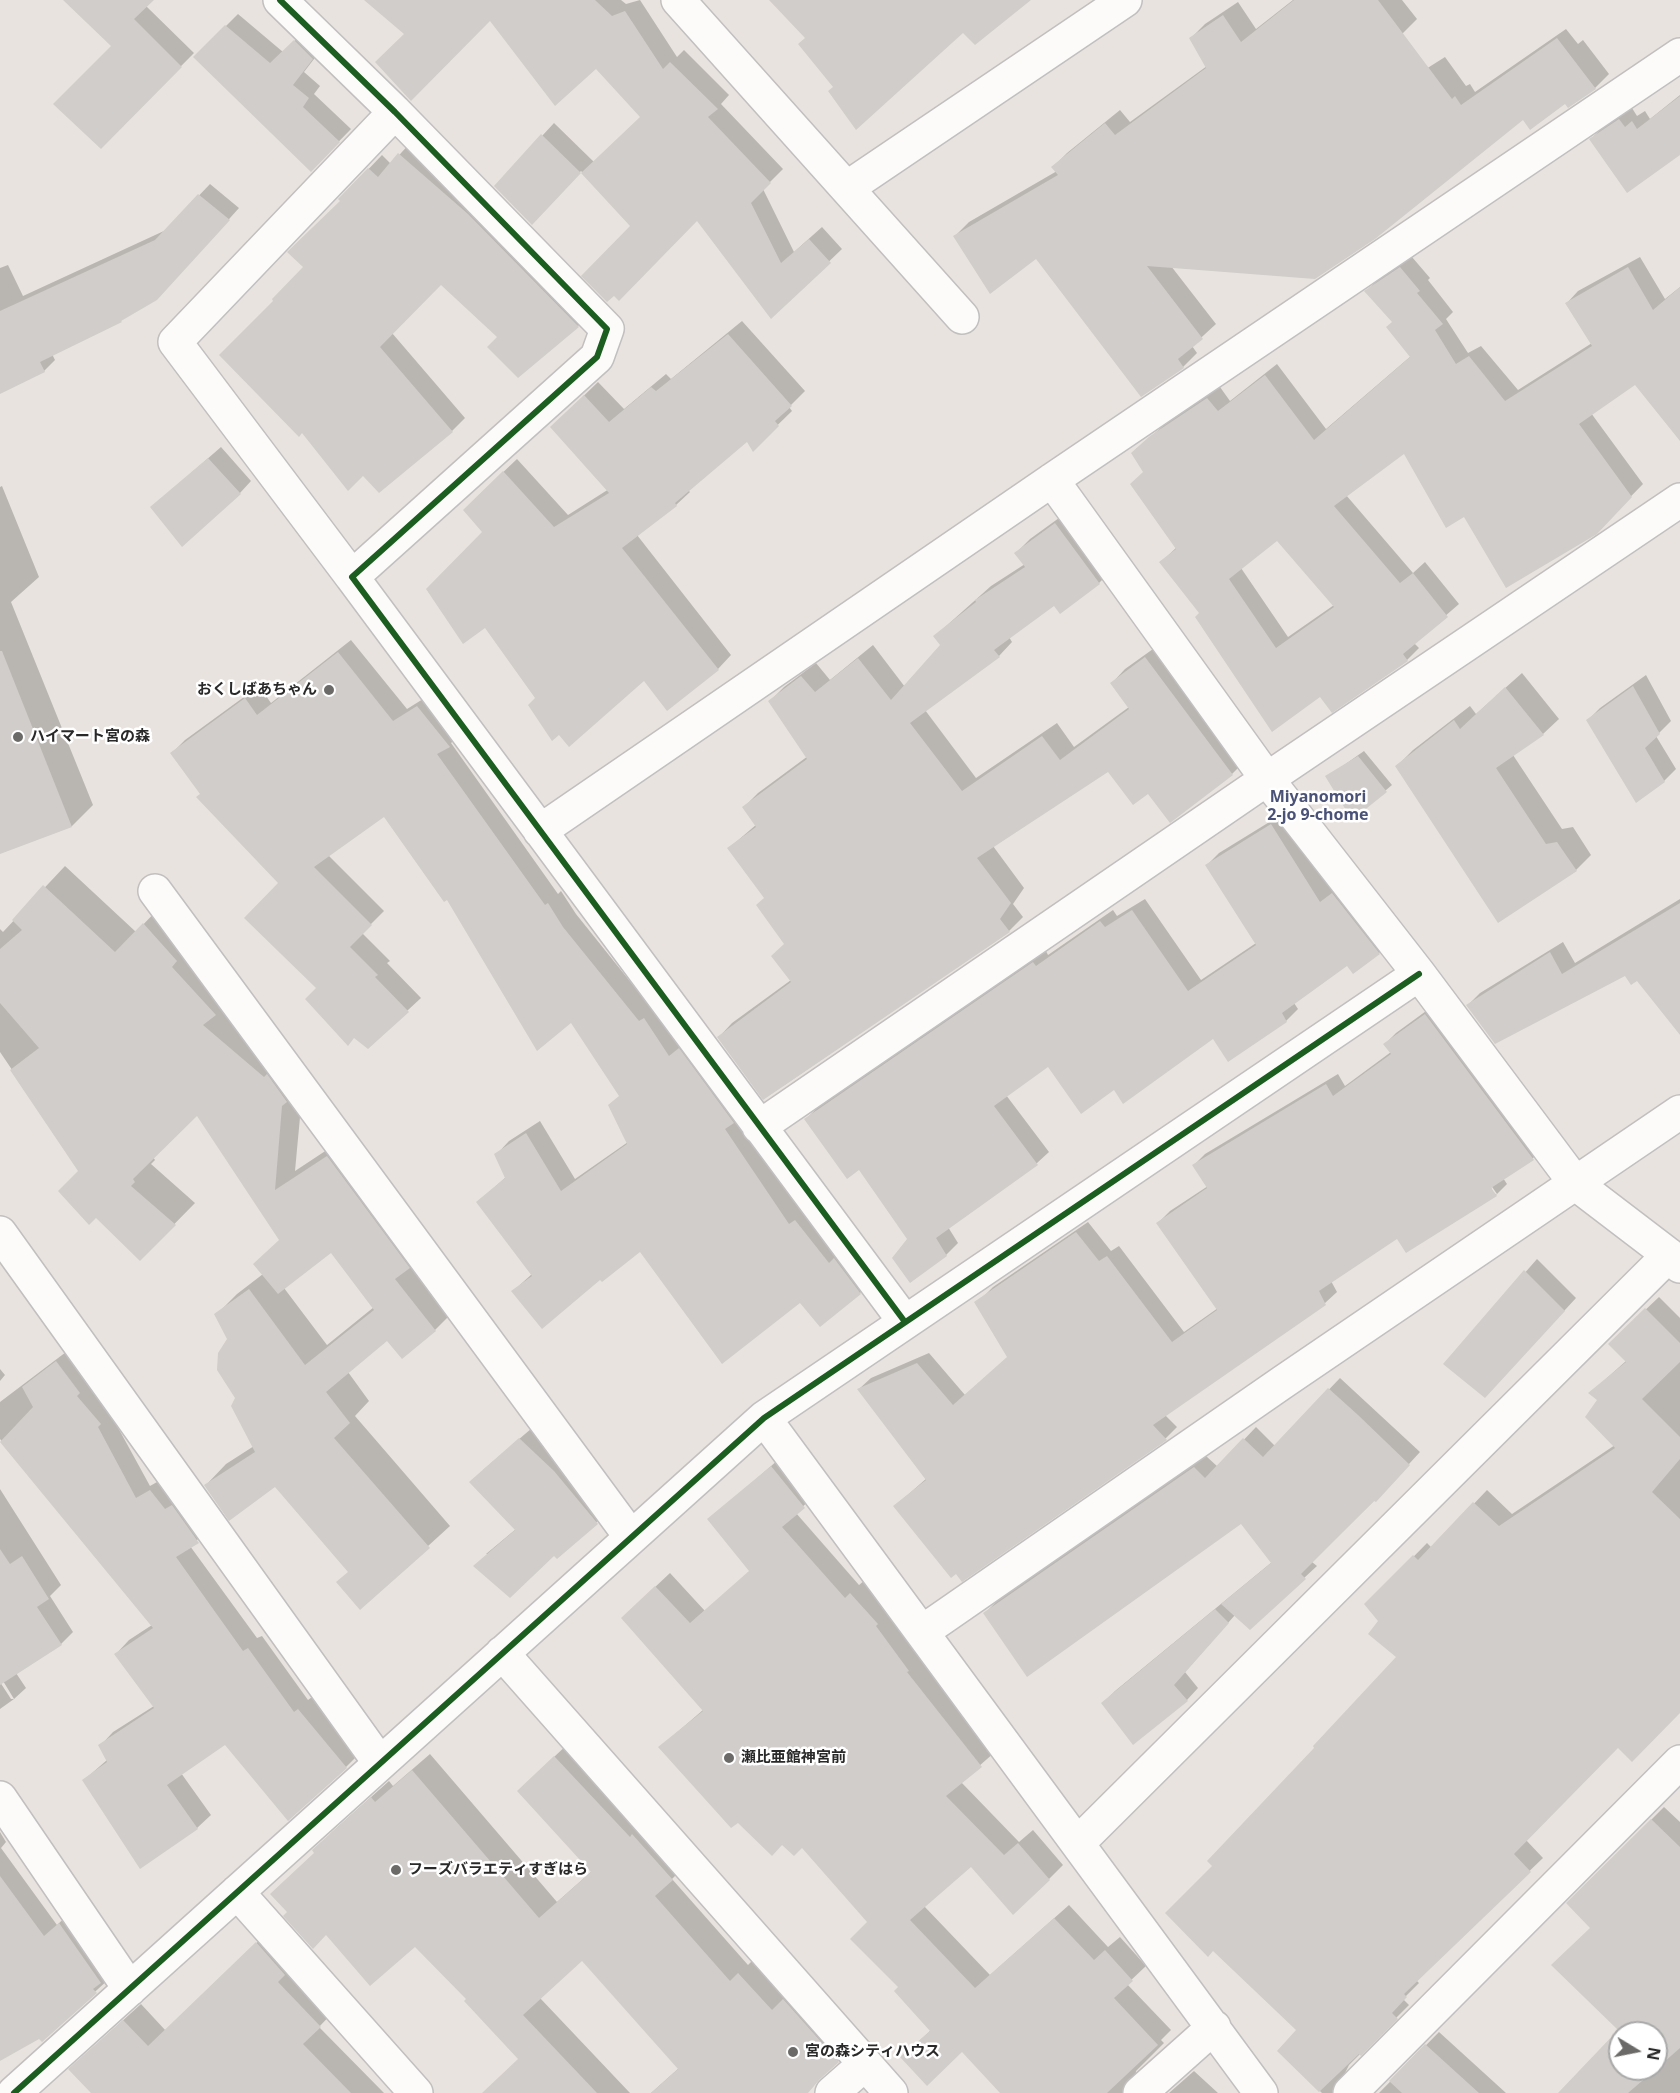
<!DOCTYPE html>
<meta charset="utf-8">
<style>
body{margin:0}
#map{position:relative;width:1680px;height:2093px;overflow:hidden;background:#e8e3de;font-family:"Noto Sans",sans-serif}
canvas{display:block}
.north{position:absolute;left:1608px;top:2021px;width:60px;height:60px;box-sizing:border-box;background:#fff;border:2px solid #a9a9a9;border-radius:50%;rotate:100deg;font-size:16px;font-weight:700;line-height:24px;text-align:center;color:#292929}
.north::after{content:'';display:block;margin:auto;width:21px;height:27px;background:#6c6a68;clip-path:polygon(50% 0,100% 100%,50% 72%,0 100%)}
</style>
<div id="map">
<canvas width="1680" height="2093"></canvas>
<div class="north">N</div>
</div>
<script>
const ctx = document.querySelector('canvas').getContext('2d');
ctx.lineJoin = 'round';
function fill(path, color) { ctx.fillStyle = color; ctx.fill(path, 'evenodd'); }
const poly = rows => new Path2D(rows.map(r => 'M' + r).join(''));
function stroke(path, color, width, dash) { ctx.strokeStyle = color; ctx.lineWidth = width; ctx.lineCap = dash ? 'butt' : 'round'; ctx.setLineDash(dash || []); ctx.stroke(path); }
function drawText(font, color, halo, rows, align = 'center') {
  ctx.font = font + ' "Noto Sans","Noto Sans JP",sans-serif'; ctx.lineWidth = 5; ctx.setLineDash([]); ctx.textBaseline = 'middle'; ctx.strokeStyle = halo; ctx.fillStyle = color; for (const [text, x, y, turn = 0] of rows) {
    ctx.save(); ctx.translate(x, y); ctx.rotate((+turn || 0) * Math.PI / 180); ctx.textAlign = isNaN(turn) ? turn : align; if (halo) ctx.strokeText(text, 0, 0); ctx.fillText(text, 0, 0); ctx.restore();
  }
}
const shadow = poly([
 [86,0,151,0,146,6,194,53,101,147,114,46],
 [488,0,621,0,626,4,640,0,677,57,684,50,729,95,721,104,783,169,763,189,794,252,822,227,842,249,771,317,697,219,632,226,581,171,543,211,496,186,554,123,594,162,641,117,596,67],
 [1293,0,1402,0,1417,19,1403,33,1345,120,1445,57,1466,86,1470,84,1475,92,1566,29,1578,44,1583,40,1609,74,1595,88,1568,106,1565,102,1523,117,1171,266,1216,324,1192,346,1197,353,1183,367,1141,395,1037,257,955,236,969,222,1057,171,1053,167,1067,153,1120,110,1130,122,1207,66,1191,38,1205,24,1238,2,1256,29],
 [238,14,283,52,307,29,324,46,304,72,320,86,314,94,351,129,311,170,195,57],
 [1680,95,1680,153,1591,139,1603,127,1632,108,1637,116,1645,111,1650,119],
 [412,141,591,313,578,326,441,283,392,333,465,418,452,431,275,301,306,267,342,200,340,199,382,155,391,164],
 [210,184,239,208,168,287,52,354,55,360,44,371,0,392,0,268,8,265,23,296,166,230],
 [1412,257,1430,278,1428,280,1453,312,1446,319,1468,353,1481,346,1518,390,1592,343,1567,303,1578,291,1640,257,1665,299,1680,287,1680,439,1635,383,1591,413,1643,484,1596,532,1464,515,1404,452,1346,495,1413,573,1425,562,1459,604,1414,643,1419,648,1407,660,1321,695,1201,613,1161,562,1177,547,1145,472,1145,442,1164,425,1220,387,1230,401,1277,364,1326,429,1411,356,1393,321,1366,291,1378,280],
 [1278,539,1334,605,1288,637,1241,568],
 [742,321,805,391,789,407,792,411,753,449,748,439,688,490,690,492,676,505,637,535,731,655,718,669,644,679,537,698,484,532,478,496,517,459,568,515,609,489,566,413,598,382,624,409,666,374,671,379],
 [221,447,251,481,240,493,152,507],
 [2,486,39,577,11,602,93,805,72,826,0,853,0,487],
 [1070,510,1113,569,1099,583,1054,604,1009,637,1012,642,999,656,925,710,976,778,1057,723,1074,747,1129,707,1112,683,1125,669,1160,644,1246,760,1232,774,1148,792,1109,770,993,846,1024,888,1013,904,1023,917,1009,931,783,1086,719,1037,732,1023,791,980,785,943,765,897,729,848,757,824,744,807,758,793,808,756,770,701,784,687,816,663,830,680,873,645,905,687,942,645,935,636,991,586,1025,564,1016,553,1030,539],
 [351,640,407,709,431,694,462,733,451,743,558,894,561,891,576,914,738,1116,803,1213,809,1208,873,1280,860,1293,800,1301,641,1250,513,1291,532,1274,478,1202,506,1177,496,1155,509,1141,540,1121,575,1179,628,1142,620,1095,572,1021,448,898,384,815,328,855,384,911,362,933,390,961,387,963,421,998,368,1047,318,988,280,883,202,794,172,753,185,740,259,686,271,703],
 [1522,673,1559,719,1543,734,1513,755,1562,829,1573,827,1591,855,1576,870,1397,766,1413,750,1470,706,1476,714],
 [1646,675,1671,721,1656,736,1676,769,1664,781,1637,801,1588,720,1600,708],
 [1364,751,1392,785,1353,818,1327,777],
 [1284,813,1333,891,1345,882,1391,941,1379,953,1347,964,1294,1003,1298,1009,1286,1021,1229,1059,1214,1037,1114,1088,1049,1065,1006,1095,1049,1152,1037,1163,948,1227,958,1243,946,1255,909,1239,859,1168,806,1119,818,1107,1046,951,1048,955,1113,910,1117,916,1145,899,1201,980,1256,943,1207,865,1219,853],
 [65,866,136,932,164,903,303,1085,295,1171,348,1136,456,1309,435,1330,402,1357,388,1339,348,1372,369,1401,355,1416,450,1526,360,1608,349,1571,275,1485,206,1485,226,1464,254,1446,237,1398,229,1339,216,1315,237,1294,263,1274,281,1239,198,1114,153,1157,155,1160,151,1164,195,1203,140,1259,0,1052,0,929,3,932],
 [331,1251,374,1307,327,1345,284,1288],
 [1680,899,1680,1032,1638,979,1626,974,1468,1005,1480,993,1563,942,1575,963],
 [1437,1003,1545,1147,1533,1158,1503,1178,1507,1184,1497,1194,1488,1181,1494,1194,1497,1194,1406,1251,1397,1237,1331,1281,1337,1292,1325,1303,1165,1415,1177,1427,1166,1438,962,1580,895,1506,927,1478,859,1389,871,1378,929,1353,965,1395,1008,1357,981,1299,993,1287,1088,1222,1111,1251,1119,1246,1184,1332,1218,1308,1158,1223,1170,1211,1208,1186,1194,1165,1205,1154,1338,1074,1345,1086,1391,1052,1385,1044,1396,1033],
 [1537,1259,1576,1298,1497,1384,1445,1364],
 [1659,1297,1680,1318,1680,1711,1619,1746,1526,1840,1543,1858,1416,1980,1419,1983,1403,1999,1409,2005,1349,2065,1344,2075,1344,2085,1349,2093,1322,2093,1279,2051,1298,2030,1214,1866,1398,1656,1380,1621,1366,1605,1427,1543,1432,1548,1487,1490,1512,1514,1615,1445,1599,1400,1590,1393,1626,1361,1623,1331],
 [70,1349,110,1413,150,1486,164,1478,211,1528,190,1546,257,1638,262,1636,308,1700,312,1697,359,1754,346,1767,225,1743,181,1773,211,1815,197,1828,141,1867,84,1780,107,1760,100,1746,113,1732,154,1706,116,1654,129,1640,152,1625,0,1439,0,1402],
 [0,1369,5,1375,0,1381],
 [1340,1378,1420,1452,1387,1488,1312,1562,1317,1566,1250,1628,1235,1615,1185,1672,1198,1688,1187,1700,1103,1703,1115,1691,1272,1562,1241,1522,985,1613,997,1601,1206,1456,1218,1467,1256,1427,1275,1446],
 [532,1428,609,1511,557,1557,554,1553,486,1554,516,1529,483,1470],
 [786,1453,818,1492,796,1513,859,1585,865,1580,995,1752,961,1782,1019,1842,1033,1830,1063,1865,1049,1879,971,1865,924,1906,990,1975,1069,1905,1108,1947,1120,1937,1146,1966,1127,1984,1171,2030,1161,2040,1164,2043,1136,2071,1135,2081,1143,2093,1002,2093,962,2049,902,2057,931,2030,900,1987,869,1922,802,1846,660,1747,703,1710,637,1604,670,1573,705,1611,751,1571,709,1520],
 [0,1489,61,1585,50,1596,73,1632,61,1644,16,1673,26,1688,14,1699,0,1676],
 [0,1682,11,1699,14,1699,0,1709],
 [572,1740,689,1862,672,1879,748,1965,756,1957,855,2044,804,2093,651,2093,679,2068,582,1959,540,1998,630,2093,509,2093,519,2059,468,1999,415,1945,326,1933,289,1912,316,1852,331,1833,389,1781,393,1786,430,1754,557,1902,592,1871,536,1774],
 [1664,1807,1680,1822,1680,2093,1560,2093,1620,2030,1592,1927,1568,1903],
 [1620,2033,1656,2033,1656,2069,1620,2069],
 [0,1832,6,1842,1,1848,57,1925,72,1911,109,1979,42,2040,39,2037,0,2060],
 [274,1926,336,2009,319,2027,384,2093,94,2093,87,2053,141,2004,166,2031],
 [1439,2032,1506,2093,1379,2093],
 [1194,2071,1218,2093,1169,2093]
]);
const building = poly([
 [63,0,154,0,134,19,182,67,101,149,53,104,111,46],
 [364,0,595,0,612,16,625,11,663,69,670,62,718,109,708,117,771,183,751,203,781,263,809,239,831,263,771,319,697,221,619,301,614,296,607,302,581,276,630,226,581,173,640,117,596,69,555,106,490,21,411,101,375,62,404,34],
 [769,0,1031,0,975,45,963,33,856,130,828,91,833,87,798,44,805,38],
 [1294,0,1378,0,1452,99,1455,96,1461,105,1557,38,1596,89,1568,108,1565,104,1530,130,1523,120,1375,239,1315,279,1147,266,1203,339,1178,359,1184,368,1141,397,1036,259,990,294,953,236,1058,175,1051,167,1105,123,1115,135,1206,68,1189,38,1223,15,1241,42],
 [225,25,270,63,294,40,313,59,293,85,309,98,303,107,340,142,311,172,193,57],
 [1680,96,1680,155,1627,193,1589,139,1619,119,1625,127,1632,121,1637,129],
 [541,134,581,173,532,225,494,186],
 [398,153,468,214,579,327,518,378,487,347,497,337,441,285,380,347,453,432,379,493,363,476,348,491,302,433,299,437,219,355,273,301,272,299,303,267,287,252,340,201,338,199,368,168,378,177],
 [198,194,230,220,157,300,121,321,122,322,40,362,45,372,0,394,0,311,155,240],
 [1400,267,1420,291,1417,293,1443,324,1435,330,1456,364,1469,356,1505,401,1592,346,1565,303,1628,267,1653,310,1680,287,1680,441,1635,385,1579,424,1632,497,1597,534,1506,588,1464,517,1446,528,1404,454,1334,506,1400,583,1413,573,1448,617,1403,654,1408,661,1332,713,1320,697,1272,732,1195,617,1199,613,1159,562,1176,549,1130,484,1143,472,1131,453,1150,436,1207,398,1218,411,1265,375,1314,440,1410,357,1386,327,1392,322,1364,291],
 [1277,541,1334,607,1276,648,1229,579],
 [728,334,792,406,775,421,779,426,753,452,747,442,675,503,677,506,622,548,719,670,667,711,644,681,569,747,559,735,552,741,528,705,535,698,485,628,463,644,426,589,482,532,463,510,503,471,554,527,609,493,550,427,584,395,609,422,651,387,656,391],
 [208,458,241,494,182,547,150,507],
 [1055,523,1100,584,1060,614,1054,606,994,650,1000,657,910,723,962,791,1042,736,1060,760,1129,709,1110,683,1145,657,1233,775,1170,823,1148,794,1133,805,1108,772,977,858,1011,903,1000,919,1010,932,763,1100,717,1037,791,982,771,956,784,944,756,905,764,898,727,848,756,827,742,807,807,759,768,701,801,676,815,692,858,658,891,700,940,645,933,636,976,602,975,600,1025,567,1014,553],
 [0,651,2,651,72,827,0,854],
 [338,652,393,721,417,706,450,747,437,754,545,905,548,903,563,927,639,1021,644,1018,669,1056,679,1048,734,1123,725,1129,789,1224,795,1220,829,1263,834,1258,861,1294,820,1327,800,1303,722,1364,640,1252,602,1282,600,1280,542,1329,511,1291,532,1276,476,1202,505,1178,494,1154,526,1133,561,1191,627,1144,608,1105,619,1096,571,1023,537,1051,447,900,444,902,384,817,314,867,372,925,350,947,378,975,375,977,409,1012,368,1049,354,1038,348,1046,305,999,316,988,244,918,278,883,196,797,200,794,170,753,245,698,257,715],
 [1633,686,1660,734,1645,748,1665,782,1636,803,1586,720],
 [1505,687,1544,735,1496,768,1546,844,1557,842,1577,871,1498,923,1395,766,1454,720,1460,729],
 [1358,756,1387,792,1352,820,1325,776],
 [1271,824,1320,902,1332,893,1380,954,1353,974,1347,966,1282,1013,1287,1022,1228,1062,1213,1039,1123,1104,1114,1090,1081,1114,1048,1067,994,1106,1038,1165,936,1238,947,1256,910,1283,892,1258,907,1239,859,1170,847,1179,804,1119,1033,962,1036,966,1100,921,1105,927,1132,910,1188,991,1256,945,1205,865],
 [43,885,115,952,143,923,177,961,172,967,216,1015,203,1025,264,1077,267,1074,287,1102,282,1106,275,1190,327,1156,410,1268,395,1279,436,1331,402,1359,387,1341,326,1392,350,1423,334,1438,430,1548,360,1610,336,1582,348,1572,275,1487,229,1521,204,1485,255,1452,231,1406,235,1398,217,1370,218,1353,227,1339,214,1314,249,1289,305,1365,374,1310,331,1253,278,1294,253,1264,279,1240,197,1116,133,1179,135,1182,131,1186,176,1225,140,1261,96,1218,89,1225,58,1191,78,1171,10,1070,39,1048,0,1003,0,949,22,930,12,920],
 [1680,903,1680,1035,1637,981,1631,985,1625,976,1495,1044,1466,1005,1550,952,1562,974],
 [1425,1014,1534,1160,1491,1188,1497,1196,1406,1253,1397,1239,1319,1291,1326,1305,1153,1425,1167,1440,962,1582,956,1574,951,1578,893,1506,926,1480,857,1389,917,1363,953,1405,1007,1357,974,1302,1076,1232,1099,1261,1107,1256,1172,1342,1217,1310,1156,1223,1207,1188,1192,1165,1326,1084,1333,1096,1391,1054,1383,1044],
 [1524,1270,1565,1311,1485,1398,1443,1364],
 [1645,1308,1680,1343,1680,1362,1642,1399,1680,1437,1680,1459,1652,1492,1680,1519,1680,1713,1632,1762,1618,1748,1514,1854,1531,1872,1404,1994,1407,1997,1392,2013,1398,2019,1361,2056,1359,2054,1319,2092,1277,2051,1296,2030,1213,1951,1208,1957,1165,1913,1212,1866,1207,1861,1314,1748,1313,1746,1396,1657,1368,1634,1378,1621,1364,1604,1413,1555,1418,1560,1473,1502,1499,1526,1615,1448,1585,1417,1597,1400,1588,1393,1626,1362,1608,1344],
 [56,1361,80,1393,77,1396,101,1424,98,1427,136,1498,150,1490,165,1509,172,1505,199,1543,176,1557,243,1651,248,1648,294,1712,298,1709,347,1768,288,1821,225,1745,167,1785,198,1829,140,1869,82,1780,107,1762,98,1745,154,1708,114,1654,153,1628,0,1442,33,1407,22,1387],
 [1328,1388,1358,1415,1410,1465,1376,1502,1374,1501,1301,1574,1306,1579,1250,1630,1221,1604,1271,1563,1241,1524,1027,1677,983,1613,1194,1467,1205,1478,1243,1438,1263,1457],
 [519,1438,554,1471,598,1524,557,1559,554,1556,510,1598,473,1566,515,1530,469,1482],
 [771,1466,805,1508,782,1527,845,1598,850,1593,878,1624,876,1626,909,1671,907,1672,982,1767,946,1796,1004,1855,1018,1843,1050,1880,1013,1915,971,1867,910,1920,975,1988,1054,1918,1094,1960,1105,1950,1133,1981,1114,1998,1158,2045,1107,2093,1000,2093,962,2052,927,2086,900,2057,930,2031,894,1991,898,1987,850,1939,867,1922,802,1848,794,1856,782,1845,772,1856,738,1823,731,1828,658,1747,703,1711,621,1618,655,1586,690,1623,749,1571,707,1519],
 [0,1549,10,1564,22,1556,49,1599,37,1607,62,1645,0,1685],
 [1215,1609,1229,1623,1174,1685,1188,1701,1133,1745,1101,1703],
 [554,1756,630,1837,632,1834,673,1880,655,1896,730,1981,738,1973,772,2010,783,1999,839,2062,820,2079,808,2093,651,2093,678,2069,582,1961,523,2015,597,2093,482,2093,518,2059,464,2001,466,1999,415,1947,370,1986,326,1935,313,1949,283,1916,287,1912,270,1894,314,1853,312,1850,371,1797,375,1802,412,1770,539,1918,591,1872,517,1791],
 [1651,1819,1680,1847,1680,2048,1656,2069,1656,2033,1620,2033,1620,2069,1656,2069,1628,2093,1558,2093,1618,2030,1551,1965,1590,1928,1566,1903],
 [0,1876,44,1936,59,1923,101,1983,93,1989,97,1993,42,2042,39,2039,0,2061],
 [256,1942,285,1975,278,1982,321,2027,303,2044,351,2093,91,2093,68,2069,123,2020,148,2046],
 [1425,2044,1479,2093,1402,2093,1389,2081]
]);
const minor = poly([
 [280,0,395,112,607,329,597,357,352,577,905,1322],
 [678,0,962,317],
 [847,188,1125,0],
 [1052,480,1267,779,1419,974,1576,1184,1669,1255,1680,1266],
 [352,577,175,342,395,112],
 [540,831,1052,480,1680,55],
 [155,891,631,1537],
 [759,1127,1267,779,1680,500],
 [0,1233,380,1763],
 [764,1418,1261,2093],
 [922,1632,1283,1382,1680,1112],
 [502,1653,891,2093],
 [0,1798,130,1989],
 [1078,1843,1669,1255],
 [237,1892,416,2093],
 [14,2093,764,1418,1419,974],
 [832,2093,865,2064],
 [1140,2093,1214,2027],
 [1350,2093,1680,1762]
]);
const cycleway = poly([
 [280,0,395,112,607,329,597,357,352,577,905,1322],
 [14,2093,764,1418,1419,974]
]);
const markers = [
 [329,690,6,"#6c6a68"],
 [18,737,6,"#6c6a68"],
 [729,1758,6,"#6c6a68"],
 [396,1870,6,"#6c6a68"],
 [793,2052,6,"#6c6a68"]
];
const poiNames = [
 ["おくしばあちゃん",317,690,"right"],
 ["ハイマート宮の森",30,737],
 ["瀬比亜館神宮前",741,1758],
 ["フーズバラエティすぎはら",408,1870],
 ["宮の森シティハウス",805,2052]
];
const neighbourhoodNames = [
 ["Miyanomori",1318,797],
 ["2-jo 9-chome",1318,815]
];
fill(shadow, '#0003');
fill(building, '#d0cdca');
stroke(minor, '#c1bfbf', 36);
stroke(minor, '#fcfbfa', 33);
stroke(cycleway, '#1b5e20', 6);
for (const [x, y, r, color] of markers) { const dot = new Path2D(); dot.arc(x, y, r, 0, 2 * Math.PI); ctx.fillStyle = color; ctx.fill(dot); stroke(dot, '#fff', 2); }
drawText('bold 15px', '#292929', '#fff', poiNames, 'left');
drawText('bold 16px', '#4b5277', '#fff', neighbourhoodNames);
</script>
